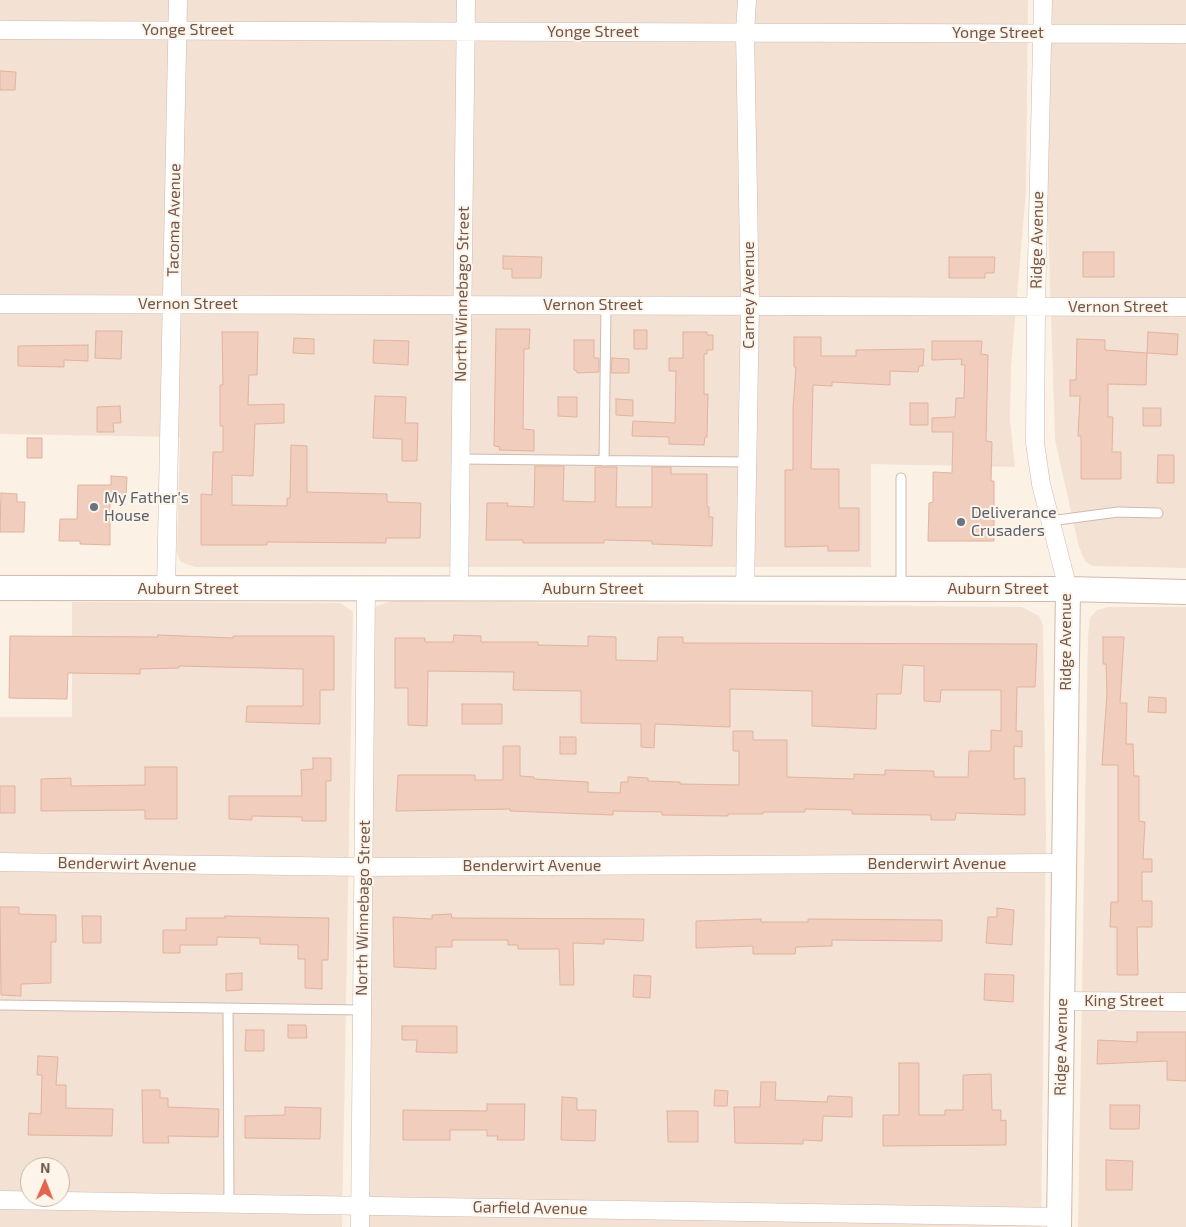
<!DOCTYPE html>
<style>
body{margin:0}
#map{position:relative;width:1186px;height:1227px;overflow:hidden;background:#fbf1e4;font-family:"Exo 2",sans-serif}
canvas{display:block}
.north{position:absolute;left:20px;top:1157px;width:50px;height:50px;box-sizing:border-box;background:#fef5ea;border:1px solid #c6b5aa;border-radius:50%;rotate:1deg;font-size:14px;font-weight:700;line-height:20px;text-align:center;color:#73564b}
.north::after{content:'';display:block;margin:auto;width:18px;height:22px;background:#e1644d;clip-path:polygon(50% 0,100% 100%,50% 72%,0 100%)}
</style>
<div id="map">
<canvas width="1186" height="1227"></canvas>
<div class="north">N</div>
</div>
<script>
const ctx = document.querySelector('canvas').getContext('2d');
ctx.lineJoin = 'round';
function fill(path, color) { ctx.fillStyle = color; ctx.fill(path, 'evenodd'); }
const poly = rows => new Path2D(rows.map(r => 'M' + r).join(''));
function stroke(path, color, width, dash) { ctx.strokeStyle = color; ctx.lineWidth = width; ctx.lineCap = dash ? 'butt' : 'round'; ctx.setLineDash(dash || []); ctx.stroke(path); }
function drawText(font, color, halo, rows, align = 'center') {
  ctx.font = font + ' "Exo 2",sans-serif'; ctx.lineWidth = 4; ctx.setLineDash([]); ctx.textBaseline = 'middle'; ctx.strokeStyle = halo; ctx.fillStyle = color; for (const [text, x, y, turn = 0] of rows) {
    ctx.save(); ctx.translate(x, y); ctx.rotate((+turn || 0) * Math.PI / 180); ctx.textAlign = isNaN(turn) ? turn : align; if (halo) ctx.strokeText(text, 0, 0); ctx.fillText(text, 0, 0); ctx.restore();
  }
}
const residential = poly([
 [0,0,1028,0,1026,191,1011,366,1010,420,1015,467,871,464,871,567,196,567,186,564,180,561,177,552,180,437,0,434],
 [1049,0,1186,0,1186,568,1092,566,1085,561,1079,547,1055,440,1047,189],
 [392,601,1022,607,1039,616,1043,625,1046,832,1041,1227,368,1227,373,615,376,606],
 [72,602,340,603,353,612,342,1227,0,1227,0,717,72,717],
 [30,1167,60,1167,60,1197,30,1197],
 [1108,607,1186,607,1186,1227,1078,1227,1088,636,1090,618,1097,610]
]);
const building = poly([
 [0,71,16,72,15,90,0,90,0,71],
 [1083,252,1114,252,1114,277,1083,277,1083,252],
 [503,256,542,257,541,278,512,278,512,269,503,269,503,256],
 [949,257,995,257,994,273,985,273,985,278,949,278,949,257],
 [496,329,530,329,529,349,524,349,523,429,534,430,534,451,499,450,500,447,494,446,496,329],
 [634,330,647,330,647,349,634,349,634,330],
 [96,331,122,331,121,359,95,358,96,331],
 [222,332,258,332,257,375,249,375,248,405,284,404,284,423,255,424,253,476,232,475,232,505,287,506,287,498,290,498,291,445,307,446,307,492,387,494,387,502,421,503,420,538,386,538,386,543,267,542,267,545,201,545,201,494,212,495,213,452,223,452,223,426,220,426,220,385,223,385,222,332],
 [683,332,707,332,707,335,713,335,713,350,707,350,707,354,704,354,704,394,708,394,707,437,705,437,704,445,669,444,669,437,632,436,633,421,675,423,676,371,669,371,669,358,683,358,683,332],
 [1148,332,1178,334,1177,355,1147,353,1148,332],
 [794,337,821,337,821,356,856,356,856,350,924,349,923,366,919,366,918,372,890,371,890,385,832,382,832,386,813,385,811,469,839,469,839,508,859,508,859,551,828,551,828,546,785,547,785,470,793,470,793,408,796,367,794,367,794,337],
 [294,338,314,339,314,354,293,353,294,338],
 [1077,339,1105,340,1105,350,1147,353,1146,385,1108,384,1108,417,1113,417,1112,452,1121,452,1121,479,1081,479,1081,436,1078,436,1080,396,1070,396,1070,380,1076,380,1077,339],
 [374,340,409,341,408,365,373,363,374,340],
 [574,340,594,340,594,358,599,358,599,372,577,373,577,371,574,370,574,340],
 [932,341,982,341,981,354,988,355,986,441,992,442,991,481,994,481,994,541,928,541,929,503,933,502,933,472,952,473,953,432,932,432,932,418,955,417,956,398,964,398,965,365,961,365,962,359,932,360,932,341],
 [88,345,88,361,64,360,64,367,18,366,18,346,88,345],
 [612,358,629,359,629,373,611,373,612,358],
 [375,396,406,397,405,423,418,423,417,461,402,461,402,439,373,438,375,396],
 [558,397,577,397,577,417,558,416,558,397],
 [616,399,633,400,633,416,616,415,616,399],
 [910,403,928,403,928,425,910,425,910,403],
 [120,406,121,423,113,423,114,432,97,432,97,407,120,406],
 [1143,408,1161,408,1161,426,1143,426,1143,408],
 [27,438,42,438,42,458,27,458,27,438],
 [1158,455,1174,455,1174,483,1157,483,1158,455],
 [535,466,564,466,563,501,595,502,595,467,617,467,616,507,652,507,652,467,671,467,671,474,707,474,707,507,709,507,709,517,713,517,712,546,652,544,652,541,604,540,604,543,523,543,523,540,486,540,487,503,508,503,507,506,534,507,535,466],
 [111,476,127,477,126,496,110,495,110,545,80,544,80,541,59,541,60,519,77,519,78,485,111,485,111,476],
 [1,493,17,494,17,502,25,502,24,532,0,532,1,493],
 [158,635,233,638,233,636,334,636,334,690,320,690,320,724,246,722,247,706,303,706,303,669,179,666,179,668,140,669,140,674,68,673,67,699,9,698,10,636,158,637,158,635],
 [454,635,481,636,481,642,538,642,538,645,588,646,588,636,616,637,616,660,657,661,658,637,683,637,683,643,1037,644,1035,687,1017,687,1016,731,1022,731,1022,747,1014,746,1014,779,1025,778,1025,815,956,813,955,820,931,820,931,815,852,814,852,810,805,809,805,812,763,812,763,814,728,814,728,816,662,815,662,812,613,811,613,815,510,811,510,809,396,811,398,775,475,775,475,780,503,780,503,746,520,746,520,776,534,777,534,779,588,782,588,792,620,793,621,782,628,782,628,777,648,778,648,781,680,782,680,784,739,785,739,751,733,751,733,731,753,731,753,740,787,740,787,777,854,779,854,774,885,775,885,770,934,771,934,777,968,777,969,751,991,751,991,730,1001,731,1001,690,941,690,940,702,924,701,924,666,903,665,901,694,877,694,876,729,812,726,812,691,730,689,730,727,655,724,654,748,641,747,641,724,581,723,581,691,513,690,514,672,428,671,427,726,408,725,408,688,395,688,395,638,425,638,425,642,453,642,454,635],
 [1103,637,1124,637,1120,703,1127,703,1126,744,1133,744,1134,776,1139,776,1139,821,1145,822,1143,859,1152,859,1152,872,1142,872,1142,901,1152,901,1152,927,1137,927,1138,975,1117,975,1117,927,1110,927,1111,902,1118,902,1118,765,1102,765,1107,693,1106,664,1103,664,1103,637],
 [1149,697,1166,698,1166,713,1148,712,1149,697],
 [462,704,502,704,502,724,462,724,462,704],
 [560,737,576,737,576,754,560,754,560,737],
 [313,758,331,758,331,781,326,781,326,821,302,821,302,817,252,816,252,820,229,819,229,796,302,796,301,770,313,769,313,758],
 [145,767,177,767,177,819,145,819,145,810,41,811,41,779,71,778,71,786,145,785,145,767],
 [0,786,15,786,15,813,0,813,0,786],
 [0,907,19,907,19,914,56,915,56,942,51,942,51,983,21,984,21,996,1,995,0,907],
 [997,908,1014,910,1012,945,986,943,988,917,997,917,997,908],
 [451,914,452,918,644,919,643,941,604,939,604,944,573,943,574,985,560,985,559,949,518,949,518,945,508,945,508,940,452,940,452,947,436,947,436,969,394,967,393,917,432,919,432,915,451,914],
 [82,916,101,916,101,943,83,943,82,916],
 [225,916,329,918,328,960,322,960,322,989,305,988,305,959,298,959,298,945,260,944,260,938,217,937,217,945,180,945,180,953,163,953,163,930,186,930,186,918,225,918,225,916],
 [761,919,761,922,808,922,808,919,942,920,942,941,832,940,832,946,796,947,795,954,753,954,753,946,696,948,696,921,761,919],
 [242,973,242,990,226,991,226,974,242,973],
 [985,974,1014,975,1013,1002,984,1000,985,974],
 [634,975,651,976,650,998,633,997,634,975],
 [288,1025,306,1025,307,1038,288,1038,288,1025],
 [402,1026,457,1026,457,1053,416,1052,417,1040,402,1040,402,1026],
 [246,1030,264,1030,264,1051,245,1051,246,1030],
 [1137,1032,1186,1032,1186,1081,1167,1080,1167,1061,1097,1064,1098,1040,1137,1042,1137,1032],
 [38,1056,58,1057,56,1085,66,1085,66,1108,113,1109,112,1136,28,1135,29,1113,41,1114,42,1075,37,1075,38,1056],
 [899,1063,919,1063,919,1115,945,1115,945,1110,963,1110,963,1075,991,1074,992,1110,1001,1110,1001,1121,1006,1120,1006,1145,883,1146,883,1115,899,1115,899,1063],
 [761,1082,776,1082,775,1100,827,1102,828,1096,852,1097,852,1117,823,1116,822,1141,803,1140,803,1144,735,1143,734,1107,760,1107,761,1082],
 [142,1090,160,1090,160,1098,168,1098,168,1107,219,1109,218,1137,168,1136,169,1143,143,1143,142,1090],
 [715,1090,728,1091,727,1106,714,1106,715,1090],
 [562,1097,577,1098,577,1110,596,1110,595,1141,561,1140,562,1097],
 [487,1104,525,1104,524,1140,497,1140,498,1136,487,1136,487,1130,450,1130,450,1140,403,1140,403,1110,487,1111,487,1104],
 [1110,1105,1140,1105,1139,1129,1110,1129,1110,1105],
 [285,1107,321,1108,320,1139,245,1138,245,1116,285,1115,285,1107],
 [667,1111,698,1111,698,1142,668,1142,667,1111],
 [1106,1160,1133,1161,1132,1190,1106,1190,1106,1160]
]);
const lane = poly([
 [460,459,747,462],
 [604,461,606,305],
 [1050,521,1118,512,1158,513],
 [901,587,901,478],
 [0,1005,362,1010],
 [228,1008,229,1203]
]);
const street = poly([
 [1043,0,1036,307,1035,443,1041,484,1068,589],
 [0,30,1186,34],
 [0,304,1186,307],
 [459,589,466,0],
 [166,590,178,0],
 [745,590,750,305,745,32,747,0],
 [0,862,364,867,1064,863],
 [1062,1001,1186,1002],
 [0,1200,1059,1217],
 [360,1227,366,588]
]);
const secondary = poly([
 [0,588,1068,589,1186,592],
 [1059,1227,1068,589]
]);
const markers = [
 [94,507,5,"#6b7280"],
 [961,522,5,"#6b7280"]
];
const streetNames = [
 ["Yonge Street",188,30],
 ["Yonge Street",593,32],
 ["Yonge Street",998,33],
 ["Tacoma Avenue",174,220,-89],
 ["Ridge Avenue",1037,240,-89],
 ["North Winnebago Street",462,294,-89],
 ["Carney Avenue",749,295,-90],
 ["Vernon Street",188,304],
 ["Vernon Street",593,305],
 ["Vernon Street",1118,307],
 ["Auburn Street",188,589],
 ["Auburn Street",593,589],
 ["Auburn Street",998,589],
 ["Ridge Avenue",1066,642,-90],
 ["Benderwirt Avenue",127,864,1],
 ["Benderwirt Avenue",937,864],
 ["Benderwirt Avenue",532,866],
 ["North Winnebago Street",363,908,-89],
 ["King Street",1124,1001],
 ["Ridge Avenue",1061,1047,-89],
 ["Garfield Avenue",530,1208,1]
];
const worshipNames = [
 ["My Father's",104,498],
 ["House",104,516],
 ["Deliverance",971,513],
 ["Crusaders",971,531]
];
fill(residential, '#f3e2d3');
fill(building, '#f0cdbd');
stroke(building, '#e2b39e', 1);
stroke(lane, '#cfbaae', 11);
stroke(street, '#cfbaae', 19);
stroke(secondary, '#d1b9ab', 26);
stroke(lane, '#fff', 9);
stroke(street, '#fff', 18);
stroke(secondary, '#fff', 24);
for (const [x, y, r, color] of markers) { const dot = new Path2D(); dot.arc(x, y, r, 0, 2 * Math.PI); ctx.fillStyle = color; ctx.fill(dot); stroke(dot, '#fef5ea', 2); }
drawText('16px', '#73564b', '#fef5ea', streetNames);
drawText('16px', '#5b616d', '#fef5ea', worshipNames, 'left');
</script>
